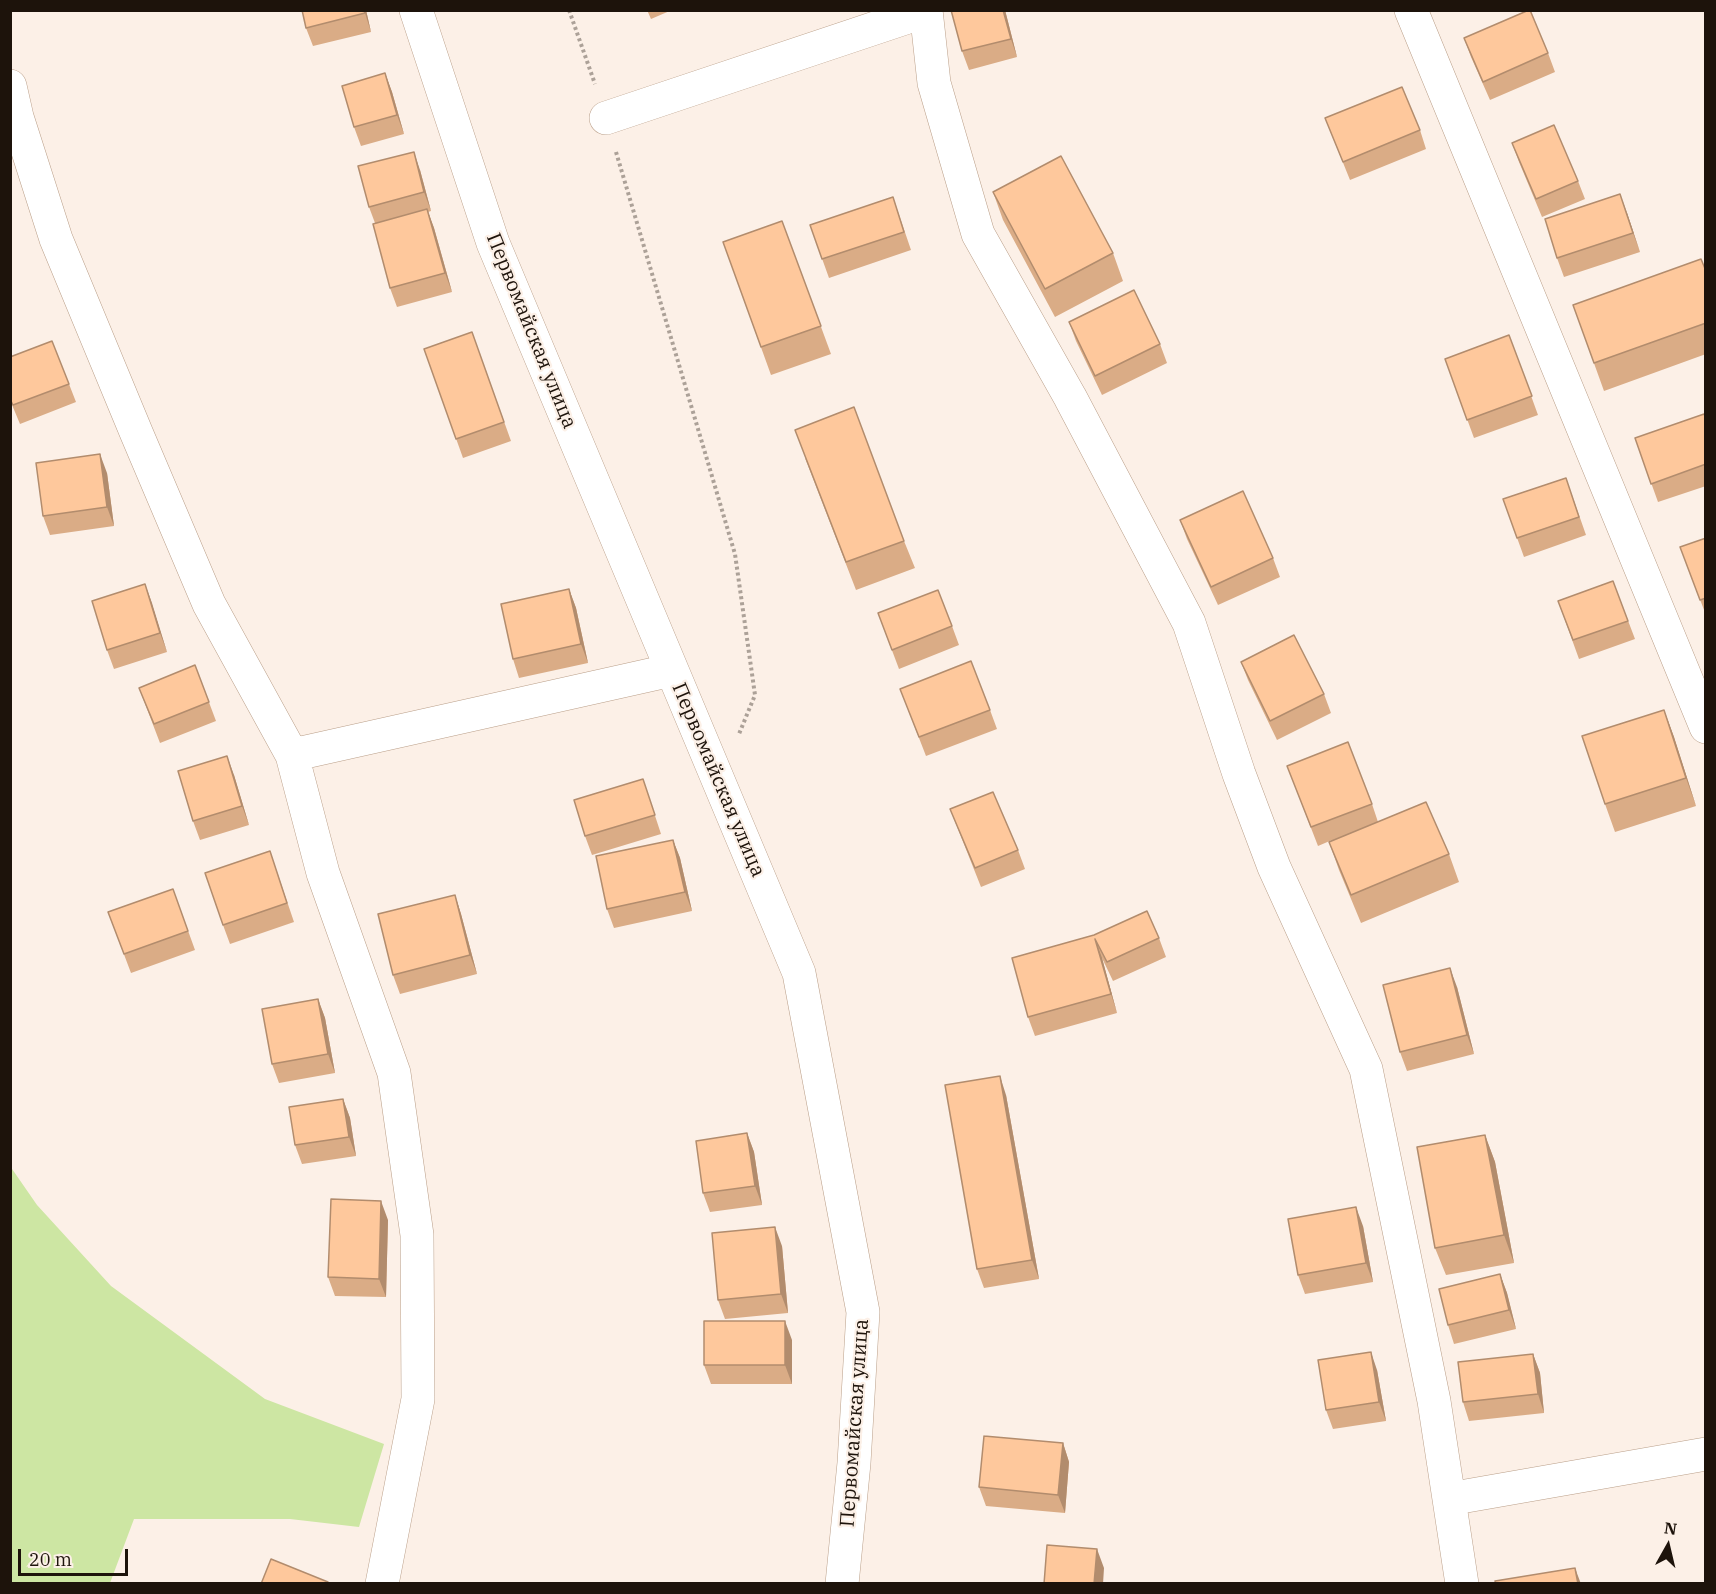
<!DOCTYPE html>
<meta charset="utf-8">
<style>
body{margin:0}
#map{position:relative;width:1716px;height:1594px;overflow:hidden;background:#fcf0e7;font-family:"IBM Plex Serif",serif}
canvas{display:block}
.frame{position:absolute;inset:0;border:12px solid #1d130b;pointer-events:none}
.north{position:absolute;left:1638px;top:1516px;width:60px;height:60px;-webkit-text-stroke:4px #fcf0e7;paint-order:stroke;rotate:8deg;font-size:16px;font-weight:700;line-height:24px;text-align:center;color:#1d130b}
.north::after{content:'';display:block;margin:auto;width:21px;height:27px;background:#1d130b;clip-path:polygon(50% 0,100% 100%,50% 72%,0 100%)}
.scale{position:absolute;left:18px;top:1549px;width:110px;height:27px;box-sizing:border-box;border:3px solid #1d130b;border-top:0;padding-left:8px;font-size:18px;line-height:21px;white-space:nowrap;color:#1d130b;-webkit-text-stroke:4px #fcf0e7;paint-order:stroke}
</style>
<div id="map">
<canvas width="1716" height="1594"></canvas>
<div class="frame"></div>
<div class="north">N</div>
<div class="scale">20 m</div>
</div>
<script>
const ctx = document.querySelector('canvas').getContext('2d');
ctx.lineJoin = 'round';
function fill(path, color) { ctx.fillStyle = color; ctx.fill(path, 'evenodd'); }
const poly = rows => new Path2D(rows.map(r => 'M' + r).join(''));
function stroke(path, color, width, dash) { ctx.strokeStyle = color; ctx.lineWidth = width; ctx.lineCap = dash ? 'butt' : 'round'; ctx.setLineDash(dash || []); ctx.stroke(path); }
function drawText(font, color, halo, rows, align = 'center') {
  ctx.font = font + ' "IBM Plex Serif",serif'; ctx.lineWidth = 4.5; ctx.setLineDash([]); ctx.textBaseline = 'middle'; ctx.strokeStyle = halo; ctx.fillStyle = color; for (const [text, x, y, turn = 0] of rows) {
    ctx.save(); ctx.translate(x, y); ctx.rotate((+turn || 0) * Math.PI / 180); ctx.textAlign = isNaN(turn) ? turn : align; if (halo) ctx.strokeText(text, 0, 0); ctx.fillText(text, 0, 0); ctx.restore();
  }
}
const green = poly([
 [10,1166,37,1205,111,1286,265,1399,384,1444,359,1527,290,1519,134,1519,110,1583,11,1583]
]);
const path = poly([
 [569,10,595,84],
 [616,152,735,554,755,695,739,734]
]);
const minor = poly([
 [416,10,493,243,799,973,863,1312,854,1463,842,1584],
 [926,10,934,83,978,234,1070,397,1189,623,1239,774,1274,867,1366,1069,1434,1401,1462,1584],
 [1411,10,1706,727],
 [10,86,17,117,56,239,136,432,209,604,292,755,323,873,394,1073,417,1235,418,1399,382,1584],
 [606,118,926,11],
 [292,755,672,670],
 [1449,1499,1706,1454]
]);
const wall = poly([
 [366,10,371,32,313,46,306,28],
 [647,10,672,10,651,19],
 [951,10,1005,10,1017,57,969,70,962,51],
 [1464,38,1548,53,1555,72,1490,100,1471,57],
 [385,73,392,92,404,134,361,146,354,127],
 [1325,118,1420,130,1426,149,1350,180],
 [1512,143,1578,181,1585,199,1542,217,1519,162],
 [420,170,431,211,428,212,434,228,452,292,397,307,390,288,375,223,369,207],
 [993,192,1113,253,1123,281,1055,317,1003,220],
 [893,197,911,250,829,278,810,225],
 [1627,213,1640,252,1564,277,1557,258],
 [782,221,831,354,771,375,723,242],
 [1706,271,1706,354,1604,391,1573,305],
 [1069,322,1160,344,1167,363,1102,395,1076,341],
 [472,332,511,441,463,458,424,349],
 [1509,335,1538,415,1474,438,1445,359],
 [10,357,69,384,76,402,20,424,10,400],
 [1706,419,1706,486,1658,502,1635,438],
 [805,458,904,541,915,568,856,590],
 [107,473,114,526,50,535,43,516],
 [1566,478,1586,535,1524,557,1503,499],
 [1180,520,1273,558,1280,577,1218,605,1187,539],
 [1706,538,1706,615,1687,566],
 [1613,581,1635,639,1579,659,1558,601],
 [145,584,167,652,114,669,107,650],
 [569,589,576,608,588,663,519,678,513,659],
 [878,613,952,626,959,645,899,669],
 [1241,662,1324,694,1331,713,1277,740,1248,680],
 [195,665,216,721,160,743,139,688],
 [900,689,990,710,997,729,926,756],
 [1664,710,1674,737,1696,806,1615,832,1605,804],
 [1287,766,1372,804,1378,822,1449,854,1459,882,1361,923,1339,870,1329,842,1332,840,1318,846],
 [234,775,249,825,200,840,193,821],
 [643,779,661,834,592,855,585,836],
 [950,809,1018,850,1025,869,981,887],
 [673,840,680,858,692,911,614,928,607,909],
 [270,851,294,922,230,944,223,925],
 [173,889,195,950,131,973,108,912],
 [455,895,461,914,477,974,400,994,393,975],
 [1094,935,1159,938,1166,957,1113,981,1102,958,1117,1013,1035,1036,1028,1017],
 [1457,987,1474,1054,1407,1071,1400,1052],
 [318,999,325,1018,335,1073,279,1083,272,1064],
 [1006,1095,1039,1279,984,1288,977,1269],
 [343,1099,350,1118,356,1156,302,1164,295,1145],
 [747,1133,754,1152,762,1205,710,1212,703,1193],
 [1485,1135,1495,1162,1514,1263,1446,1275,1435,1248],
 [388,1220,386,1297,335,1296,328,1277],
 [1363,1226,1373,1282,1305,1294,1298,1275],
 [782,1246,788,1313,725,1319,718,1300],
 [1500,1274,1507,1293,1516,1329,1454,1344,1448,1325],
 [792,1340,792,1384,711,1384,704,1365],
 [1533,1354,1540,1373,1544,1413,1469,1421,1463,1402],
 [1377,1370,1386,1421,1333,1429,1326,1410],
 [1063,1443,1069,1462,1065,1513,986,1506,979,1487]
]);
const shadedWall = poly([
 [364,10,366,10,371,32,365,13],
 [1003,10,1005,10,1017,57,1011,39],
 [385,73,392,92,404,134,397,115],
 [414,152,420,170,431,211,424,192],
 [1620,194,1627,213,1640,252,1633,233],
 [427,209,434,228,452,292,445,273],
 [100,454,107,473,114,526,107,507],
 [145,584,152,603,167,652,160,633],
 [569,589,576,608,588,663,581,644],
 [1664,710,1674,737,1696,806,1686,778],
 [227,756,234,775,249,825,242,806],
 [673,840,680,858,692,911,685,892],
 [455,895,461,914,477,974,470,955],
 [1095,939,1102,958,1117,1013,1111,994],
 [1450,968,1457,987,1474,1054,1467,1035],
 [318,999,325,1018,335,1073,328,1054],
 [1000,1076,1006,1095,1039,1279,1032,1260],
 [343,1099,350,1118,356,1156,349,1137],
 [747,1133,754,1152,762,1205,755,1186],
 [1485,1135,1495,1162,1514,1263,1504,1235],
 [381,1201,388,1220,386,1297,379,1279],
 [1356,1207,1363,1226,1373,1282,1366,1263],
 [775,1227,782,1246,788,1313,781,1294],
 [1500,1274,1507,1293,1516,1329,1509,1310],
 [785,1321,792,1340,792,1384,785,1365],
 [1371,1352,1377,1370,1386,1421,1379,1402],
 [1533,1354,1540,1373,1544,1413,1538,1394],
 [1063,1443,1069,1462,1065,1513,1058,1495],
 [1097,1549,1104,1568,1103,1584,1094,1584],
 [1575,1568,1581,1584,1578,1584]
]);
const building = poly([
 [302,10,364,10,365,13,306,28,302,10],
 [951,10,1003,10,1011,39,962,51,951,10],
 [1529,10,1530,10,1548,53,1483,82,1464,38,1529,10],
 [385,73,397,115,354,127,342,86,385,73],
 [1402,87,1420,130,1343,162,1325,118,1402,87],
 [1554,125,1578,181,1536,199,1512,143,1554,125],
 [414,152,424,192,369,207,358,166,414,152],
 [1061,156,1113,253,1045,289,993,192,1061,156],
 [1620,194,1633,233,1557,258,1545,219,1620,194],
 [893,197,904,232,822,259,810,225,893,197],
 [427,209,445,273,390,288,373,224,427,209],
 [782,221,821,326,761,347,723,242,782,221],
 [1701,259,1706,271,1706,323,1594,363,1573,305,1701,259],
 [1134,290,1160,344,1095,376,1069,322,1134,290],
 [472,332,504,422,456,439,424,349,472,332],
 [1509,335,1532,396,1467,420,1445,359,1509,335],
 [52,341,69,384,13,405,10,399,10,357,52,341],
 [854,407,904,541,846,562,795,430,854,407],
 [1704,414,1706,419,1706,464,1651,484,1635,438,1704,414],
 [100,454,107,507,43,516,36,463,100,454],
 [1566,478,1579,517,1517,538,1503,499,1566,478],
 [1243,491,1273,558,1211,587,1180,520,1243,491],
 [1706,538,1706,598,1700,600,1680,547,1706,538],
 [1613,581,1628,621,1573,640,1558,601,1613,581],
 [145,584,160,633,107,650,92,601,145,584],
 [569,589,581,644,513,659,501,604,569,589],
 [938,590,952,626,892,650,878,613,938,590],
 [1294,635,1324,694,1270,721,1241,662,1294,635],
 [971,661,990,710,919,737,900,689,971,661],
 [195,665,209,702,154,724,139,688,195,665],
 [1664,710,1686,778,1605,804,1582,736,1664,710],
 [1348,742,1372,804,1311,827,1287,766,1348,742],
 [227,756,242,806,193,821,178,771,227,756],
 [643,779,655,815,585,836,574,800,643,779],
 [993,792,1018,850,975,868,950,809,993,792],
 [1426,802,1449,854,1351,895,1329,842,1426,802],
 [673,840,685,892,607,909,596,856,673,840],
 [270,851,287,903,223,925,205,873,270,851],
 [173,889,188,931,124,954,108,912,173,889],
 [455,895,470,955,393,975,378,914,455,895],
 [1147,911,1159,938,1107,962,1095,939,1111,994,1028,1017,1012,958,1094,935,1147,911],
 [1450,968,1467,1035,1400,1052,1383,985,1450,968],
 [318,999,328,1054,272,1064,262,1009,318,999],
 [1000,1076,1032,1260,977,1269,945,1085,1000,1076],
 [343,1099,349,1137,295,1145,289,1107,343,1099],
 [747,1133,755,1186,703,1193,696,1141,747,1133],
 [1485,1135,1504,1235,1435,1248,1417,1147,1485,1135],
 [331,1199,381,1201,379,1279,328,1277,331,1199],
 [1356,1207,1366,1263,1298,1275,1288,1219,1356,1207],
 [775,1227,781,1294,718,1300,712,1233,775,1227],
 [1500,1274,1509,1310,1448,1325,1439,1289,1500,1274],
 [704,1321,785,1321,785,1365,704,1365,704,1321],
 [1371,1352,1379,1402,1326,1410,1318,1360,1371,1352],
 [1533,1354,1538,1394,1463,1402,1458,1362,1533,1354],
 [984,1436,1063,1443,1058,1495,979,1487,984,1436],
 [1047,1545,1097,1549,1094,1584,1044,1584,1047,1545],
 [271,1559,328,1582,328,1584,261,1584,271,1559],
 [1575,1568,1578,1584,1496,1584,1495,1581,1575,1568]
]);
const streetNames = [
 ["Первомайская улица",531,331,68],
 ["Первомайская улица",718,780,67],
 ["Первомайская улица",855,1423,-86]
];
fill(green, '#cde6a3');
stroke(minor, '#ba9f89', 34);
stroke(path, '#aca198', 4, [3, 3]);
stroke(minor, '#fff', 33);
fill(wall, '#daac86');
fill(shadedWall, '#b28c6d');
fill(building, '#fec89c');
stroke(building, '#b28c6d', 1.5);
drawText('20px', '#1d130b', '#fcf0e7', streetNames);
</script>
